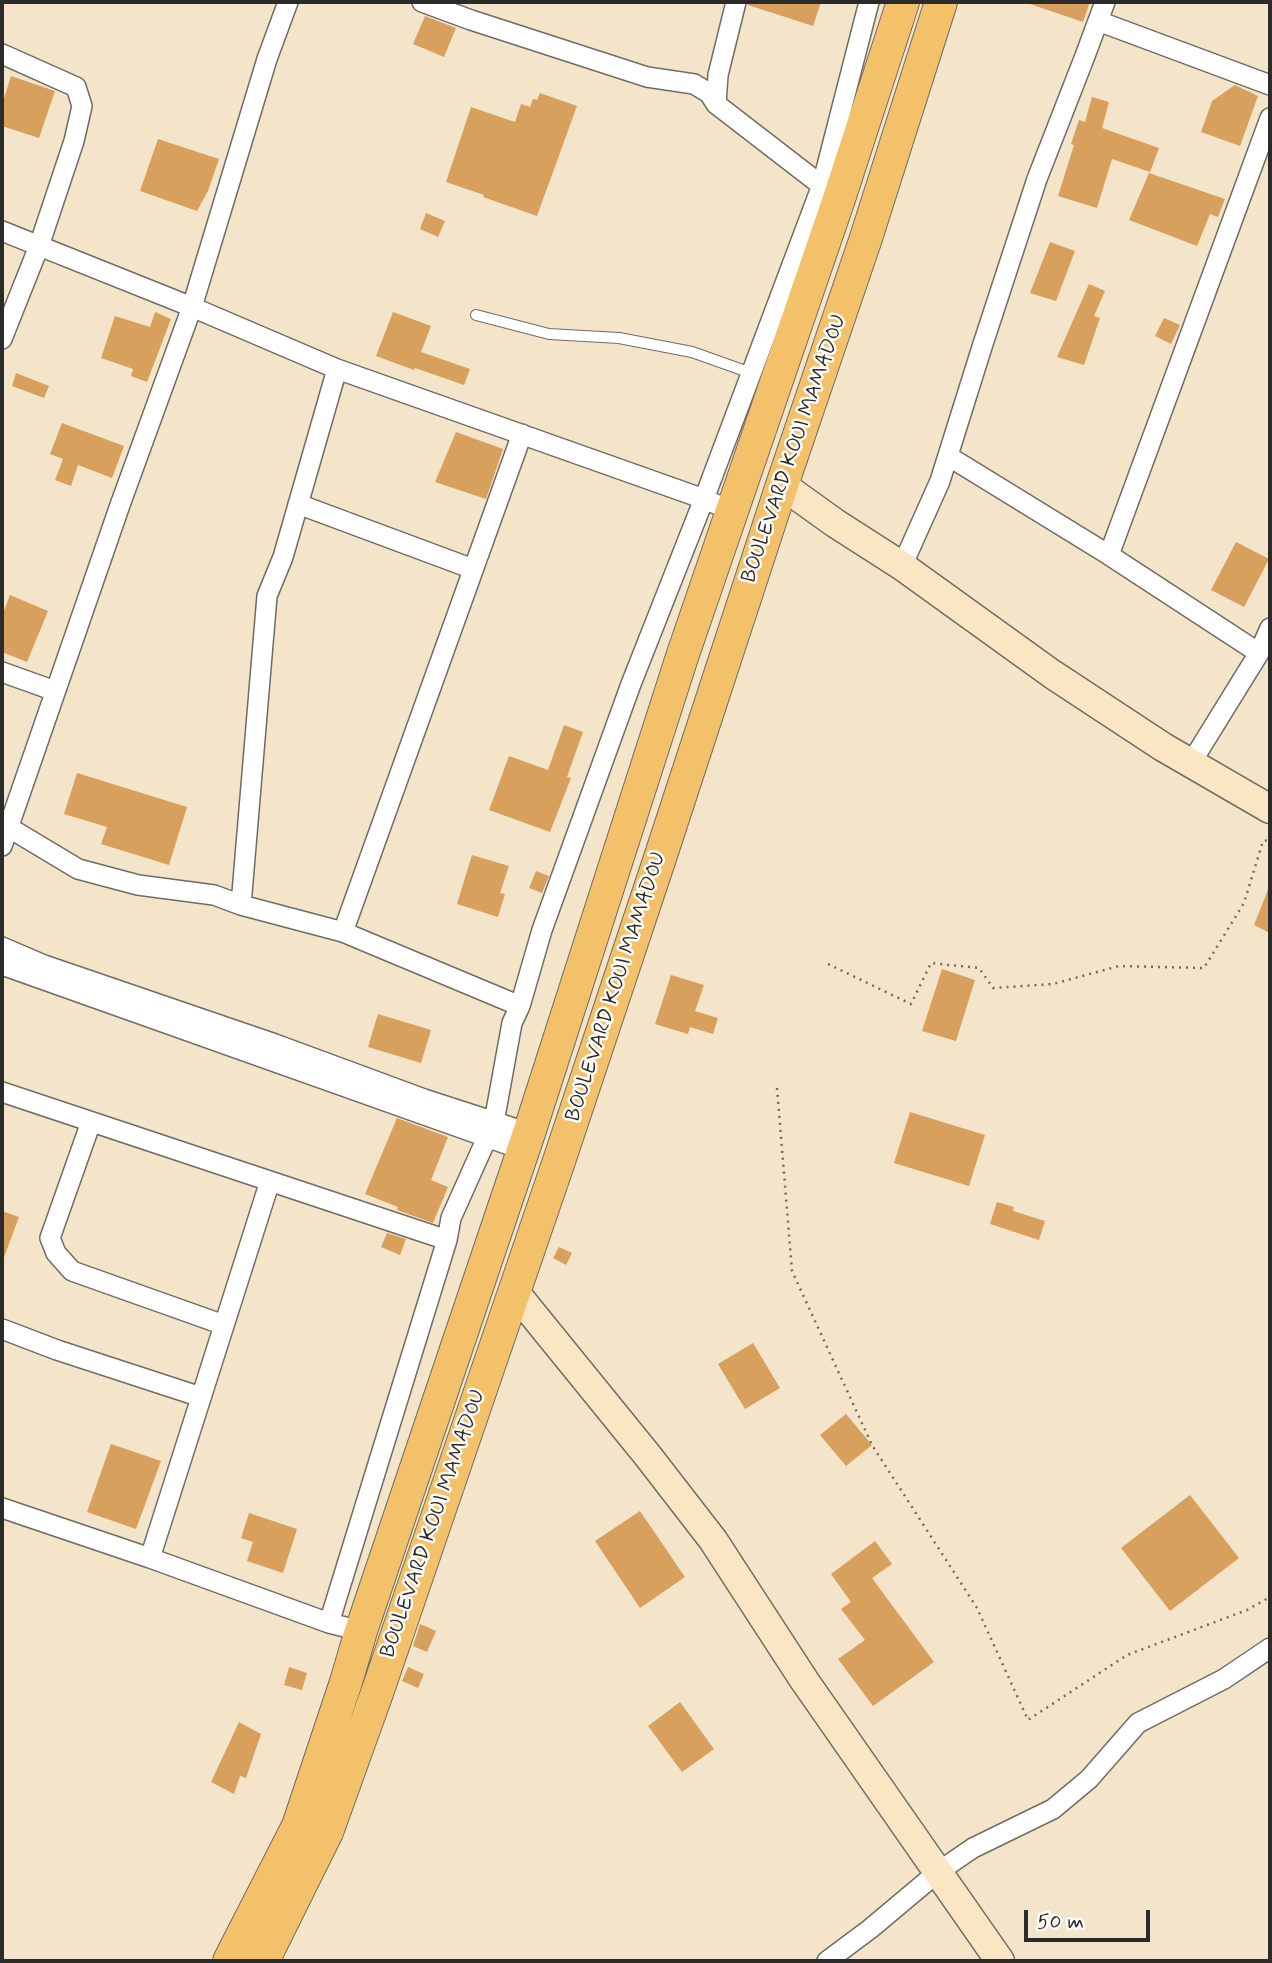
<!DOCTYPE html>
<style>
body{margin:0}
#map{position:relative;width:1272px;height:1963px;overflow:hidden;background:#f4e4ca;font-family:Mynerve,sans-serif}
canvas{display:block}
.frame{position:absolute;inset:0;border:4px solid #2b2b2b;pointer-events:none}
.scale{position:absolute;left:1024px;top:1910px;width:126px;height:32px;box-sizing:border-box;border:4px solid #2b2b2b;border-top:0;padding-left:9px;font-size:21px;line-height:24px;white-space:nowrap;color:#2b2b2b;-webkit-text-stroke:5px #fdfcf7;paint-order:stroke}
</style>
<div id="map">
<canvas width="1272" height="1963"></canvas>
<div class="frame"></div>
<div class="scale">50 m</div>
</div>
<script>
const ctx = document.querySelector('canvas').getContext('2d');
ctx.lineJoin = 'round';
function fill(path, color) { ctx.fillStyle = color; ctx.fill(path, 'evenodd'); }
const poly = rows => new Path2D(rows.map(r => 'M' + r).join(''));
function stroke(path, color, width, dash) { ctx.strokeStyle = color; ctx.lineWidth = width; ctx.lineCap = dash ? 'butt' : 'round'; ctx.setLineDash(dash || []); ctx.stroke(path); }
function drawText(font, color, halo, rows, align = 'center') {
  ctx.font = font + ' Mynerve,sans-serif'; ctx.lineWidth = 5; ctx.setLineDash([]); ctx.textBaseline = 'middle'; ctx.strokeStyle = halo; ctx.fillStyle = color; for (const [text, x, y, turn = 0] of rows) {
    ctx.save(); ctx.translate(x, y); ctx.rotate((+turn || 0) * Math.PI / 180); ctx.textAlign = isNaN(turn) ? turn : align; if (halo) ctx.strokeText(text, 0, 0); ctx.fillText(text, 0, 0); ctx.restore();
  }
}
const building = poly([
 [748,2,821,2,813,26,748,5],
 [1031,2,1090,2,1083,22,1030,4],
 [425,16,456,28,444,57,413,44],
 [11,76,55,91,39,138,2,126,2,105],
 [1235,85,1258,96,1240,146,1201,132,1212,101],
 [540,93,577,106,537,216,483,197,484,195,446,182,471,107,515,122,521,104,530,107,533,99,537,100],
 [1092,97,1109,102,1102,128,1159,148,1150,172,1112,159,1097,208,1058,196,1074,145,1071,144,1079,120,1085,122],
 [158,139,219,159,208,191,197,211,140,191],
 [1149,173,1225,199,1218,217,1210,214,1197,246,1129,220],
 [426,213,445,221,438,237,420,229],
 [1050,242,1075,251,1056,301,1030,293],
 [1089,284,1105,291,1094,316,1100,318,1084,365,1057,357],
 [155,312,171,319,147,382,131,376,133,369,101,358,115,316,150,327],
 [393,312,431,326,421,352,470,369,464,385,415,368,414,370,376,356],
 [1164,318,1180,325,1171,344,1155,336],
 [16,373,49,386,44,398,12,386],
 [62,423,124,446,112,478,78,465,71,486,55,480,63,459,50,454],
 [456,432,503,449,486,499,435,482],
 [1236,542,1269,559,1244,607,1211,590],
 [10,595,48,611,27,662,2,652,2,616],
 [564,725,583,732,567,777,571,778,550,832,489,810,509,756,548,770],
 [77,773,187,807,169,865,101,844,107,827,64,814],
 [472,855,509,866,500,893,505,894,498,917,457,904],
 [536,871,549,876,542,893,529,888],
 [1269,887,1270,887,1270,933,1254,925],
 [942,969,975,980,956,1041,922,1031],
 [671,975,704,985,695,1011,718,1018,713,1034,690,1027,688,1034,655,1024],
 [378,1014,431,1030,421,1063,368,1047],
 [910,1112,985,1135,969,1186,894,1163],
 [397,1118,448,1137,431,1180,448,1187,433,1223,397,1210,398,1207,365,1194],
 [997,1202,1014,1207,1013,1211,1045,1221,1039,1240,990,1224],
 [2,1211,19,1217,3,1260,2,1260],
 [387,1233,406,1239,400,1255,381,1247],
 [559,1247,572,1253,566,1265,553,1258],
 [753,1343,780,1388,745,1409,718,1364],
 [846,1414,872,1445,846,1466,820,1435],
 [111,1444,161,1461,136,1529,87,1512],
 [1190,1495,1239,1558,1170,1611,1121,1548],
 [640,1511,685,1577,640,1608,595,1541],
 [249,1513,297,1529,283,1573,247,1561,253,1542,241,1538],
 [875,1541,892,1564,872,1578,934,1662,873,1706,838,1659,865,1640,841,1609,851,1602,831,1574],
 [420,1624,436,1631,427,1652,413,1646],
 [289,1667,307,1673,302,1690,284,1685],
 [408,1667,424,1674,418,1688,402,1681],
 [680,1702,714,1749,682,1772,648,1726],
 [239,1722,261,1734,246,1778,240,1776,234,1794,211,1782]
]);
const path = poly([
 [828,964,911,1004,931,963,979,968,993,988,1053,984,1119,966,1204,968,1244,903,1263,841,1270,840],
 [777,1088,792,1271,872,1445,977,1608,1028,1720,1127,1655,1247,1610,1270,1597]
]);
const lane = poly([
 [476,315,549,334,619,338,692,352,751,373]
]);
const street = poly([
 [422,2,471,20,647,77,694,84,709,93,716,104,830,192],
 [1098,21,1270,85],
 [2,54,76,87,82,106,74,141,39,246,2,339],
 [716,104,718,75,736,2],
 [2,231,192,307,337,369,704,499,732,511],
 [948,456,1109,555,1259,653],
 [298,504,473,569],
 [1109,555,1270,118],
 [902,566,940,481,982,347,1037,179,1085,56,1105,2],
 [2,672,55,691],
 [1191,763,1259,653,1270,628],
 [8,827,78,869,138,885,214,895,241,905,343,932,520,1006],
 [2,846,120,505,192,307,267,59,288,2],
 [241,905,267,596,283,557,337,369],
 [343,932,522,434],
 [2,947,44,965,275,1044,424,1099,529,1133],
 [2,965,523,1150],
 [2,1092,447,1240],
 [91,1122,50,1238,56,1253,72,1271,224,1325],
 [2,1329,57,1350,201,1397],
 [2,1508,150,1558,329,1623,361,1631],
 [150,1558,270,1181],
 [329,1623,447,1240,451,1218,494,1122,512,1023,520,1006,542,930,631,684,704,499,822,185,869,2],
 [827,1961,870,1929,938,1872,973,1848,1053,1809,1089,1779,1138,1723,1224,1679,1270,1648]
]);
const secondary = poly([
 [782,485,835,523,902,566,1052,674,1163,747,1270,809],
 [514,1291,648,1456,713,1540,804,1680,1000,1961]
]);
const primary = poly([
 [229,1961,298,1826,346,1682,361,1631,529,1133,682,657,839,199,903,2],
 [263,1961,327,1832,377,1693,559,1161,658,864,782,485,866,238,941,2]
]);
const streetNames = [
 ["BOULEVARD KOUI MAMADOU",795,449,-71],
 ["BOULEVARD KOUI MAMADOU",617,987,-72],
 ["BOULEVARD KOUI MAMADOU",434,1524,-71]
];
fill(building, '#d7a05c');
stroke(lane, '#716c63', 12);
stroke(street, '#716c63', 22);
stroke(secondary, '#716c63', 31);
stroke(primary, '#716c63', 34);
stroke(path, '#716c63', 2.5, [2, 5]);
stroke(lane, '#fff', 10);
stroke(street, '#fff', 19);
stroke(secondary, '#fbe6c4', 28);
stroke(primary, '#f4c16b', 32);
drawText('21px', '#2b2b2b', '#fdfcf7', streetNames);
</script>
